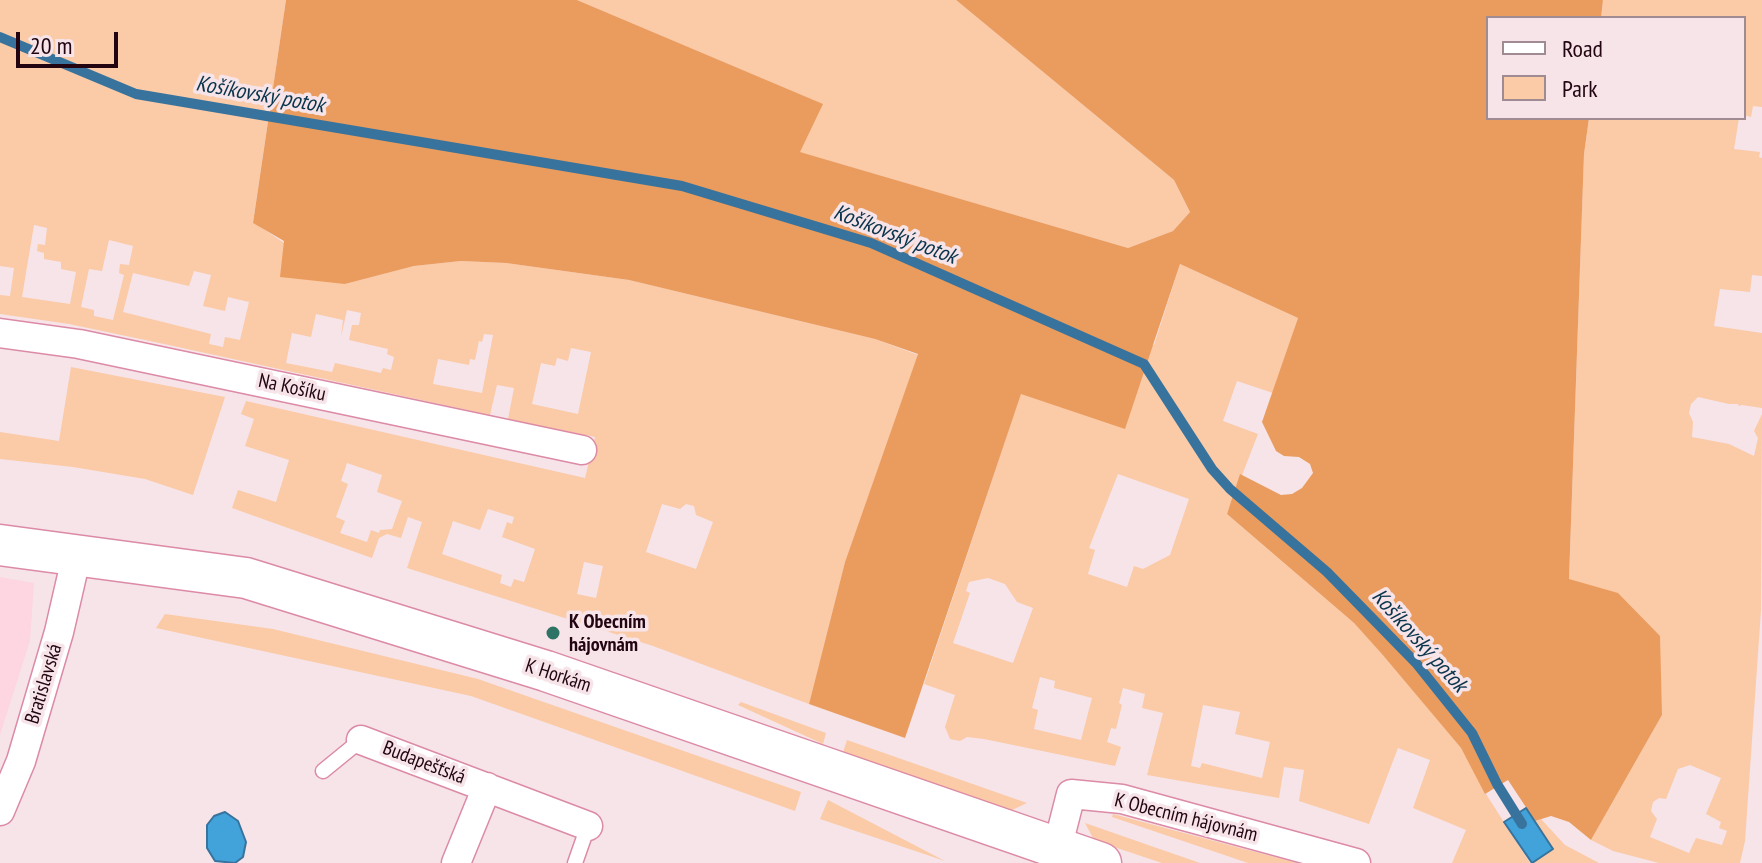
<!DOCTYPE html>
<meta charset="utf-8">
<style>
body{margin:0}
#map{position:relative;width:1762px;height:863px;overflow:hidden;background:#f6e4e9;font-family:"PT Sans Narrow",sans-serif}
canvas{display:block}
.legend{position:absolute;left:1486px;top:16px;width:260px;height:104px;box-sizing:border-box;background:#f6e4e9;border:2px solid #a18b92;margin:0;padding:10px 14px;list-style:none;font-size:24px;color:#220510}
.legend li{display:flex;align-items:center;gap:16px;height:40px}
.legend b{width:40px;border:2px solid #a18b92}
.scale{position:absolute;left:16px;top:32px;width:102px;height:36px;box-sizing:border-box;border:4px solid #220510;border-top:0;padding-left:10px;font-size:24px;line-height:28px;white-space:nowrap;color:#220510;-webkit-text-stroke:6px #f6e4e9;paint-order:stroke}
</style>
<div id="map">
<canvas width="1762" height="863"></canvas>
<ul class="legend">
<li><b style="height:10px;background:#fff"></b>Road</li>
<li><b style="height:22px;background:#fbcaa6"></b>Park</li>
</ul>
<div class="scale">20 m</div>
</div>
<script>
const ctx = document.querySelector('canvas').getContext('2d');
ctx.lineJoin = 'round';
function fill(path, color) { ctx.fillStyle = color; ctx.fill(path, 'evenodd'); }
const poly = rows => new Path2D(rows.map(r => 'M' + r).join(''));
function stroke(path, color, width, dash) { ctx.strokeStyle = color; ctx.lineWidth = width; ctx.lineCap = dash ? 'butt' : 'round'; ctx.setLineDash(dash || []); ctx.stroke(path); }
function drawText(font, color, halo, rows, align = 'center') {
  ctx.font = font + ' "PT Sans Narrow",sans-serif'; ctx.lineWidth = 7; ctx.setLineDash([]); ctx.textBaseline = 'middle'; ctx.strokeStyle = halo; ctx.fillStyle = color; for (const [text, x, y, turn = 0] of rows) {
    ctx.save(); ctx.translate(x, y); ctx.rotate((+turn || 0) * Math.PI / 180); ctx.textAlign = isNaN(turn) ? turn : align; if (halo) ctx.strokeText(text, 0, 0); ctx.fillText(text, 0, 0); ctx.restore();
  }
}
const built = poly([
 [0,577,34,583,30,641,0,735]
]);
const green = poly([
 [0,0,286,0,253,222,345,284,414,266,461,261,506,263,629,280,875,339,918,355,845,562,809,704,653,646,407,568,422,522,408,517,401,538,387,534,379,538,372,558,232,508,238,490,276,502,289,460,245,446,254,419,241,414,246,401,585,478,595,437,508,419,514,388,497,385,490,415,164,344,69,324,0,314,0,295,10,296,14,268,0,266],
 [34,225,47,228,45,245,38,244,37,251,44,253,44,259,61,262,61,269,76,272,70,304,22,297],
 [109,240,133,246,129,265,120,264,119,273,124,275,113,320,94,316,94,310,81,307,89,269,102,271],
 [194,271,211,275,203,306,225,311,228,297,249,302,240,340,225,337,223,347,209,344,211,334,123,312,133,273,189,286],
 [347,310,361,313,359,325,352,325,349,340,388,349,387,354,394,357,391,370,383,368,381,373,335,363,332,372,286,363,292,333,311,337,316,314,343,320,341,337],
 [484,334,493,335,482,393,433,384,438,359,469,365,470,359,475,360,479,341,482,342],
 [571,348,591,352,578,414,532,404,541,363,555,366,557,358,568,361],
 [347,463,382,475,377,492,402,501,392,529,380,530,379,533,371,530,367,542,340,533,345,521,336,517,348,484,341,481],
 [662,504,680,509,686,504,694,506,696,515,713,522,696,569,646,552],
 [488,509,514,517,512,524,507,522,502,537,535,549,524,582,514,579,511,587,500,583,502,575,442,554,453,521,480,530],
 [584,562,603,566,596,598,577,594],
 [577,0,956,0,1174,180,1190,212,1173,231,1128,248,799,152,822,104],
 [1603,0,1762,0,1762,107,1753,106,1751,117,1744,115,1744,18,1601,18],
 [1589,118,1739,118,1734,149,1760,152,1759,157,1762,158,1762,276,1752,275,1750,292,1720,289,1714,326,1762,333,1762,408,1742,405,1739,406,1738,404,1729,404,1698,397,1691,404,1689,413,1693,422,1692,437,1729,444,1754,456,1758,438,1754,431,1762,414,1761,610,1745,841,1740,863,1659,863,1613,851,1591,840,1662,715,1569,580,1584,154],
 [1690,765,1721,778,1706,814,1721,822,1719,828,1727,831,1722,845,1696,838,1689,853,1650,837,1657,819,1651,811,1653,802,1659,798,1666,799,1678,769],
 [1180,264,1298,318,1273,393,1237,381,1223,421,1258,434,1227,514,1354,623,1383,654,1461,748,1486,794,1530,863,1452,863,1466,830,1413,808,1430,760,1398,748,1369,824,1299,801,1304,770,1284,767,1279,798,1147,775,1163,713,1142,708,1145,694,1123,688,1119,703,1122,705,1116,729,1111,728,1107,742,1121,747,1115,766,984,739,967,737,960,741,950,739,945,727,955,695,924,684,1021,393,1154,345],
 [1118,474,1189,499,1170,555,1143,569,1134,566,1127,587,1088,574,1095,550,1089,548],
 [988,578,1005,584,1017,602,1033,608,1013,663,953,643,970,593,966,591,969,582],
 [1040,677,1055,681,1054,688,1092,698,1081,740,1034,729,1038,710,1032,708],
 [1203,705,1240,712,1235,734,1270,742,1262,778,1202,763,1200,768,1191,766],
 [71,367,225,397,193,495,145,479,73,467,0,459,0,432,59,441],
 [165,614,273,629,478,679,801,792,795,811,471,696,156,628],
 [741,702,826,733,823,744,738,705],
 [847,740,1027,803,1012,810,998,808,843,752],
 [828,800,945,861,820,819],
 [1113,814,1244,849,1298,863,1248,863,1112,817],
 [1541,819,1565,845,1599,863,1532,863,1553,849,1535,821],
 [1085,823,1200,863,1162,863,1102,843,1093,838]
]);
const forest = poly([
 [286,0,577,0,823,104,800,152,1128,248,1173,231,1190,212,1174,180,956,0,1603,0,1601,18,1488,18,1488,118,1589,118,1584,154,1569,579,1618,593,1660,636,1662,715,1591,840,1569,822,1551,816,1535,821,1508,780,1485,794,1461,748,1382,654,1354,623,1227,514,1240,474,1281,495,1292,494,1302,488,1313,473,1310,464,1299,457,1284,456,1276,451,1262,422,1298,318,1180,264,1125,429,1021,394,905,738,809,704,845,562,918,354,875,339,629,280,506,263,461,261,414,266,345,284,280,277,284,241,253,223]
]);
const water = poly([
 [1526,808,1553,849,1532,863,1504,822,1526,808],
 [225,812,238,821,246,842,243,857,235,863,215,861,207,848,207,825,214,816,225,812]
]);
const stream = poly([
 [0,37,136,94,682,186,871,243,1144,364,1212,469,1230,489,1327,572,1416,663,1472,733,1497,784,1522,824]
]);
const service = poly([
 [323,771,361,740],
 [575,863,588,826]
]);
const minor = poly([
 [0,333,79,344,582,450],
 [361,740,588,826],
 [0,811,21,761,59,632,77,554],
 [1057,849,1071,794,1122,799,1356,863],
 [456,863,487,787]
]);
const secondary = poly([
 [0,545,246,578,546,671,1101,863]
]);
const markers = [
 [553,633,8,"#2f7365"]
];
const streetNames = [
 ["Na Košíku",292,388,12],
 ["K Horkám",558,676,18],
 ["Bratislavská",44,684,-73],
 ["Budapešťská",424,763,21],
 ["K Obecním hájovnám",1186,818,14]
];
const poiNames = [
 ["K Obecním",569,622],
 ["hájovnám",569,645]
];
const waterNames = [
 ["Košíkovský potok",260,95,10],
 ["Košíkovský potok",895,235,21],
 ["Košíkovský potok",1419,641,48]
];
fill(built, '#fdd6e1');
fill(green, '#fbcaa6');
fill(forest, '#ea9c5e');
fill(water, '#42a2da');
stroke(water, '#38739d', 2);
stroke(stream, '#38739d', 10);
stroke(service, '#dc8aa6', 17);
stroke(minor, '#dc8aa6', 31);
stroke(secondary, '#dc8aa6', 43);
stroke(service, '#fff', 14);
stroke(minor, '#fff', 28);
stroke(secondary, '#fff', 40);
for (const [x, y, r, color] of markers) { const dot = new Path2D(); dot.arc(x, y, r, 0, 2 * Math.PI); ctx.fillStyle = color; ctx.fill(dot); stroke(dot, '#f6e4e9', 3); }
drawText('20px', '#220510', '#f6e4e9', streetNames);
drawText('bold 20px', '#220510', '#f6e4e9', poiNames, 'left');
drawText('italic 22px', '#09344b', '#f6e4e9', waterNames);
</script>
